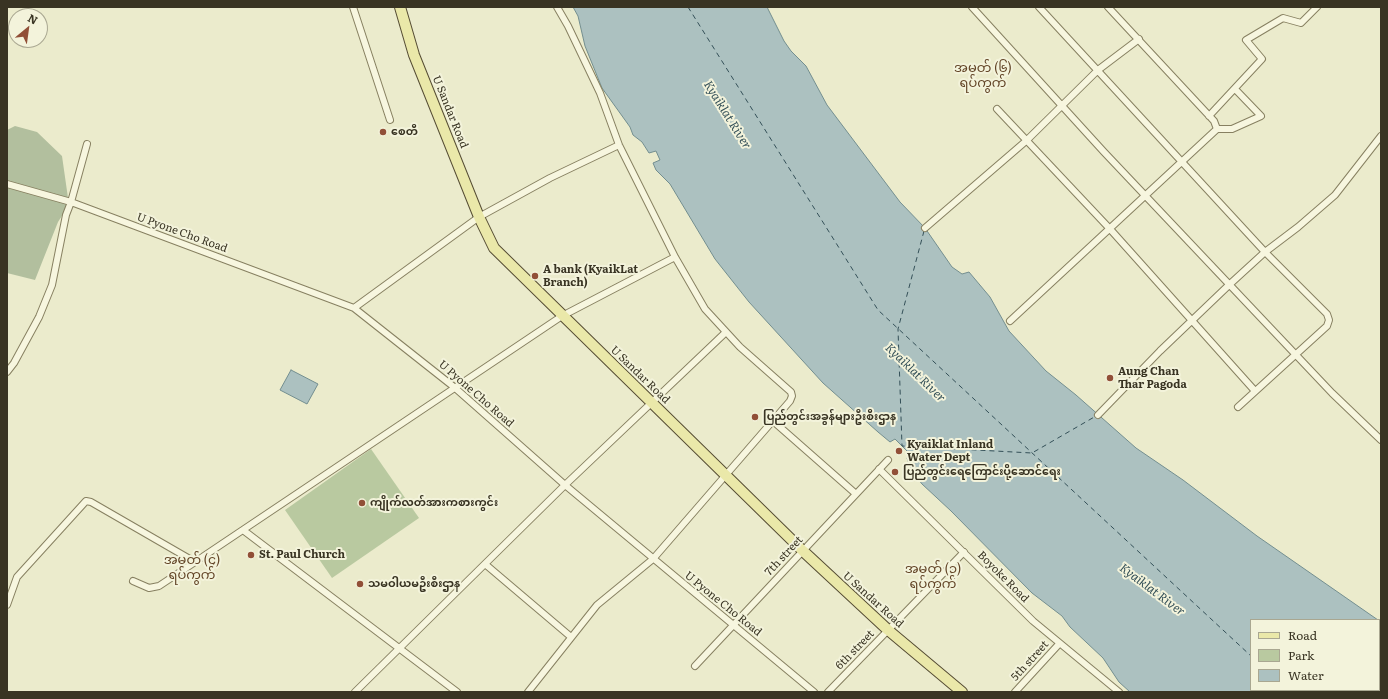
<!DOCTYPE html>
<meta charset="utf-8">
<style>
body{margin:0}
#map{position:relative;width:1388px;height:699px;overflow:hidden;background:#ebebcc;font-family:Literata,serif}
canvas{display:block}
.frame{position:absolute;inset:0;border:8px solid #393423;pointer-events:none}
.legend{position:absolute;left:1250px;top:619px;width:130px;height:72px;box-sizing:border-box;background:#f3f3db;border:1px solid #a9a791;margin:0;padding:5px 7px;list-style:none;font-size:12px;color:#393423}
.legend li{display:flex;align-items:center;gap:8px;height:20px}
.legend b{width:20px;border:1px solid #a9a791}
.north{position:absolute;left:8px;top:8px;width:40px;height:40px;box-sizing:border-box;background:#f3f3db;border:1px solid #a9a791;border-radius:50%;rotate:29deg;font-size:11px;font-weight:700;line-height:16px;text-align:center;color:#393423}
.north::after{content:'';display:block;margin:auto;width:14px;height:18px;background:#914f37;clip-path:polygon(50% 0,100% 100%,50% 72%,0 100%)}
</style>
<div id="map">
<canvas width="1388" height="699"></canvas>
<div class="frame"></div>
<ul class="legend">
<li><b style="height:5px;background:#eae8a9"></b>Road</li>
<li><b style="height:11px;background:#b9c9a0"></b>Park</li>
<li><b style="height:11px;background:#acc1c0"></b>Water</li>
</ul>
<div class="north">N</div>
</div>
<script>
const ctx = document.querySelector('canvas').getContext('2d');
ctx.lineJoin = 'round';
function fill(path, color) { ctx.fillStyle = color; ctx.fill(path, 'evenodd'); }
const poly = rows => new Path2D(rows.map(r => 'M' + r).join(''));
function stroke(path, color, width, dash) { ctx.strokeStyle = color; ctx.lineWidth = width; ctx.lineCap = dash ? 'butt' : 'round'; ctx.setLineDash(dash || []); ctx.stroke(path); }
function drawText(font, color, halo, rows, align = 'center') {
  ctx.font = font + ' Literata,"Noto Sans Myanmar",serif'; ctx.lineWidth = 4; ctx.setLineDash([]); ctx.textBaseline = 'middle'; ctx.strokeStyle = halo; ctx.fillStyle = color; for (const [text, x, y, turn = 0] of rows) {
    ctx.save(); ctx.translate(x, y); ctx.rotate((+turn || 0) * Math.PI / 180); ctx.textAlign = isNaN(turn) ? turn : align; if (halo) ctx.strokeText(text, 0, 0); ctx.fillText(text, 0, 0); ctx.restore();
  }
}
const green = poly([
 [371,449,419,518,332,578,285,510]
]);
const cemetery = poly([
 [15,126,37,132,62,156,68,198,65,211,58,222,35,280,7,273,7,130]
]);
const water = poly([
 [573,7,767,7,784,41,791,51,806,66,827,105,900,202,925,228,952,267,962,274,969,272,990,297,1009,331,1046,371,1076,395,1136,448,1183,480,1257,536,1378,620,1251,620,1251,690,1379,690,1379,620,1381,622,1381,692,1130,692,1119,682,1103,658,1070,627,1062,616,1032,593,951,511,922,484,911,470,907,458,910,454,895,439,890,442,878,432,823,383,749,302,715,259,670,184,656,170,653,163,660,160,656,151,649,153,642,142,633,135,630,127,602,88,585,46,578,16,573,7],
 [291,370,318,384,307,404,280,390,291,370]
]);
const ferry = poly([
 [688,7,878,310,1251,656],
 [924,231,898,329,902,446,1032,453,1096,416],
 [1286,690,1288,692]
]);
const minor = poly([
 [353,7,390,120],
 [972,7,1104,152,1332,393,1381,440],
 [1039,7,1265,252,1327,314,1329,320,1327,326,1238,407],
 [997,109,1110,229,1255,391],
 [1209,116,1262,59,1246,40,1283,18,1301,23,1317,7],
 [1217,129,1232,129,1261,116,1235,89],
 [87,144,71,202,354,308,454,387,565,485,814,692],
 [7,184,71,202,66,215,52,285,39,317,14,363,7,372],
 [925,228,1026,141,1098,70,1139,39],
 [354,308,479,217,550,178,619,145],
 [1010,321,1217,129,1214,121,1108,7],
 [1098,415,1160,351,1230,284,1265,252,1298,227,1335,195,1381,136],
 [773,421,856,494],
 [879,469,1033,621,1119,692],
 [243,530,457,692],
 [485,564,571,637],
 [133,581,149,588,159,586,195,562],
 [7,605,17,577,86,501,91,502,195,562,562,316,675,257],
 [695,666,888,460],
 [355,692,565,485,726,332],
 [528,692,597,605,653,559,790,401,792,396,791,392,740,347,705,309,675,257,619,145,600,93,568,26,557,7],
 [828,692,964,552],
 [1015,692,1059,644]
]);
const primary = poly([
 [400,7,414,55,479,217,494,248,803,551,888,630,962,692]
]);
const markers = [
 [383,132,4,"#914f37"],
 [535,276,4,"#914f37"],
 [1110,378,4,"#914f37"],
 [755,417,4,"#914f37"],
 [899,451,4,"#914f37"],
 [895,472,4,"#914f37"],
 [362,503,4,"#914f37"],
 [251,555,4,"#914f37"],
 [360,584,4,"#914f37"]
];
const streetNames = [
 ["U Sandar Road",450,112,68],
 ["U Pyone Cho Road",182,233,20],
 ["U Sandar Road",640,375,44],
 ["U Pyone Cho Road",476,394,41],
 ["7th street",784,556,-47],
 ["Boyoke Road",1003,577,45],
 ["U Sandar Road",873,600,42],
 ["U Pyone Cho Road",723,604,39],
 ["6th street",855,650,-46],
 ["5th street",1030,661,-48]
];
const poiNames = [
 ["စေတီ",391,132],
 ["A bank (KyaikLat",543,270],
 ["Branch)",543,283],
 ["Aung Chan",1118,372],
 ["Thar Pagoda",1118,385],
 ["ပြည်တွင်းအခွန်များဦးစီးဌာန",763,417],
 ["Kyaiklat Inland",907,445],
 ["Water Dept",907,458],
 ["ပြည်တွင်းရေကြောင်းပို့ဆောင်ရေး",903,472],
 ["ကျိုက်လတ်အားကစားကွင်း",370,503],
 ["St. Paul Church",259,555],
 ["သမဝါယမဦးစီးဌာန",368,584]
];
const waterNames = [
 ["Kyaiklat River",727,115,58],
 ["Kyaiklat River",915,373,44],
 ["Kyaiklat River",1152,590,37]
];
const quarterNames = [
 ["အမှတ် (၆)",983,68],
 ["ရပ်ကွက်",983,83],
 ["အမှတ် (၄)",192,560],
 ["ရပ်ကွက်",192,575],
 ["အမှတ် (၃)",933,569],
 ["ရပ်ကွက်",933,584]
];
fill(green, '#b9c9a0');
fill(cemetery, '#b2bf9e');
fill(water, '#acc1c0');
stroke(water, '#738e8f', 1);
stroke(ferry, '#345058', 1, [5, 4]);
stroke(minor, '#878061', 8);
stroke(primary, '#564d34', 12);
stroke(minor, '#f7f6df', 6);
stroke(primary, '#eae8a9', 10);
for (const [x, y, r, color] of markers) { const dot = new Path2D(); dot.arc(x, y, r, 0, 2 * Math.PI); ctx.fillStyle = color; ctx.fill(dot); stroke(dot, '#f3f3db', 1.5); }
drawText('11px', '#393423', '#f3f3db', streetNames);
drawText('bold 11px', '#393423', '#f3f3db', poiNames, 'left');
drawText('italic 12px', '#345058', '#f3f3db', waterNames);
drawText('13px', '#624426', '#f3f3db', quarterNames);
</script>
